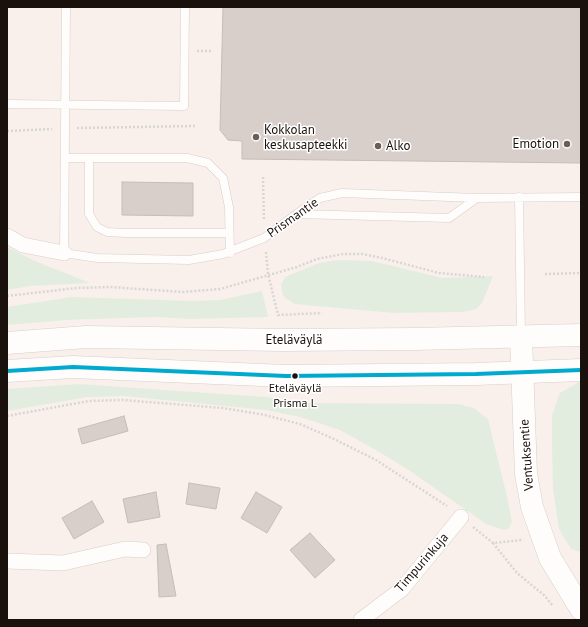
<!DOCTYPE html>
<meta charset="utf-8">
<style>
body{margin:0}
#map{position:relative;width:588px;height:627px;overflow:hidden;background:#f9f0ec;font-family:"PT Sans",sans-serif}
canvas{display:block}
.frame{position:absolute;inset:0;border:8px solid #1a110d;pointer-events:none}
</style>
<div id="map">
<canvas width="588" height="627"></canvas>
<div class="frame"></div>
</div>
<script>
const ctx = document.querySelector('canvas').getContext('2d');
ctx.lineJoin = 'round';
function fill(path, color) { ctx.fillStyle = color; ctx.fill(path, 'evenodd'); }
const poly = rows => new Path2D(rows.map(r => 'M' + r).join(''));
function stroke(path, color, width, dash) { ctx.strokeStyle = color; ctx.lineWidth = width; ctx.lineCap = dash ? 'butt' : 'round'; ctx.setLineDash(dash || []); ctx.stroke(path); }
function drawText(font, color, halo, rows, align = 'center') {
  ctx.font = font + ' "PT Sans",sans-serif'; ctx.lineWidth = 3; ctx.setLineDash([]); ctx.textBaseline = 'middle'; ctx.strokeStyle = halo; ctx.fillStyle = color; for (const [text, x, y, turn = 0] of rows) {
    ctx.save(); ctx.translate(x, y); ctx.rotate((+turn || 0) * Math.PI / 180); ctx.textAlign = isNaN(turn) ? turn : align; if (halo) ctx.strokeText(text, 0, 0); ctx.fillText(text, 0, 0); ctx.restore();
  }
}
const green = poly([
 [7,247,35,261,90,283,30,286,7,290],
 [339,260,372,261,443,278,493,276,482,303,476,309,464,312,393,313,294,304,283,296,281,285,285,277,319,263],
 [262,291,268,317,191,319,155,317,66,320,7,325,7,307,72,297,193,301,220,300],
 [581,381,581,552,571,549,559,529,553,489,552,448,552,415,560,393],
 [78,384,267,397,300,403,458,404,474,408,488,419,507,497,512,522,510,526,508,529,503,530,486,524,410,471,381,453,340,430,300,417,266,410,124,396,88,397,7,411,7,389]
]);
const building = poly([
 [223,7,581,7,581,163,242,159,242,141,228,140,220,130,223,7],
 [122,182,193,183,193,216,122,215,122,182],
 [124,416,128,431,82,444,78,429,124,416],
 [189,483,220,488,216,509,186,504,189,483],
 [156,492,160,517,128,523,123,499,156,492],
 [256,492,282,507,267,533,241,518,256,492],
 [92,501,104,522,74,539,62,518,92,501],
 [310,533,335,560,315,578,290,550,310,533],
 [166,544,176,596,159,597,157,545,166,544]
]);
const path = poly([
 [197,51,212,51],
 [77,128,195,126],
 [7,131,52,129],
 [263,177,264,221],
 [266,252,268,274,278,315,322,313],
 [545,274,581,273],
 [7,296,76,288,110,287,183,292,220,289,297,267,317,259,343,254,363,254,382,258,439,273,484,277],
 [7,416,89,401,123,400,223,408,265,415,300,424,334,439,376,460,447,506],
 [473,527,493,543,522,540],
 [493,543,517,573,545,596,553,606]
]);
const service = poly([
 [66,7,64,253,97,258,189,260,223,254,264,238,309,205,320,198,342,193,477,198,581,197],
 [7,104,184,106,185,7],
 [65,158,187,158,208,163,223,178,229,207,230,253],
 [89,158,89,214,97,227,107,232,125,233,229,233],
 [519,197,521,335],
 [297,214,449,218,477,198]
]);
const minor = poly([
 [7,236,23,245,64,253],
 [7,561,63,563,125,549,143,550],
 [361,620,402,589,461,517]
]);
const secondary = poly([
 [521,337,526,474,532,507,550,558,581,609]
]);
const trunk = poly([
 [7,343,86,337,283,340,415,339,581,335],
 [7,371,73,367,286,376,476,374,581,370]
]);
const bus1 = poly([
 [7,371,73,367,286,376,476,374,581,370]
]);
const markers = [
 [256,137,4,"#685f5b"],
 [567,144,4,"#685f5b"],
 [378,146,4,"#685f5b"],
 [295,376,3.5,"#1a110d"]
];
const busNames = [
 ["Eteläväylä",295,389],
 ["Prisma L",295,404]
];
const poiNames = [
 ["Kokkolan",264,130],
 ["keskusapteekki",264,145],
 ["Emotion",559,144,"right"],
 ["Alko",386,146]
];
const streetNames = [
 ["Prismantie",293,218,-35],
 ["Eteläväylä",294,340],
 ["Ventuksentie",527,455,-94],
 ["Timpurinkuja",422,563,-49]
];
fill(green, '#e3eddf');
fill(building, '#d8cfcb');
stroke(building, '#c5bcb7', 1);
stroke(service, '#d7cec9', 9);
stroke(minor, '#d7cec9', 16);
stroke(secondary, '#d7cec9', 23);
stroke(trunk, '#d7cec9', 23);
stroke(path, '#d8d6d4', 2.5, [2, 2]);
stroke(service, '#fefdfc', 8);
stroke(minor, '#fefdfc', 15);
stroke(secondary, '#fefdfc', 22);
stroke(trunk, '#fefdfc', 22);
stroke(bus1, '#00a9ce', 4);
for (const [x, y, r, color] of markers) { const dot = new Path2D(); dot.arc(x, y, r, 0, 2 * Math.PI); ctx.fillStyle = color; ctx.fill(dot); stroke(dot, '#fff', 1.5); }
drawText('12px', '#1a110d', '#fff', busNames);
drawText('13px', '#1a110d', '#fff', poiNames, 'left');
drawText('13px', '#1a110d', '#fff', streetNames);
</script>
